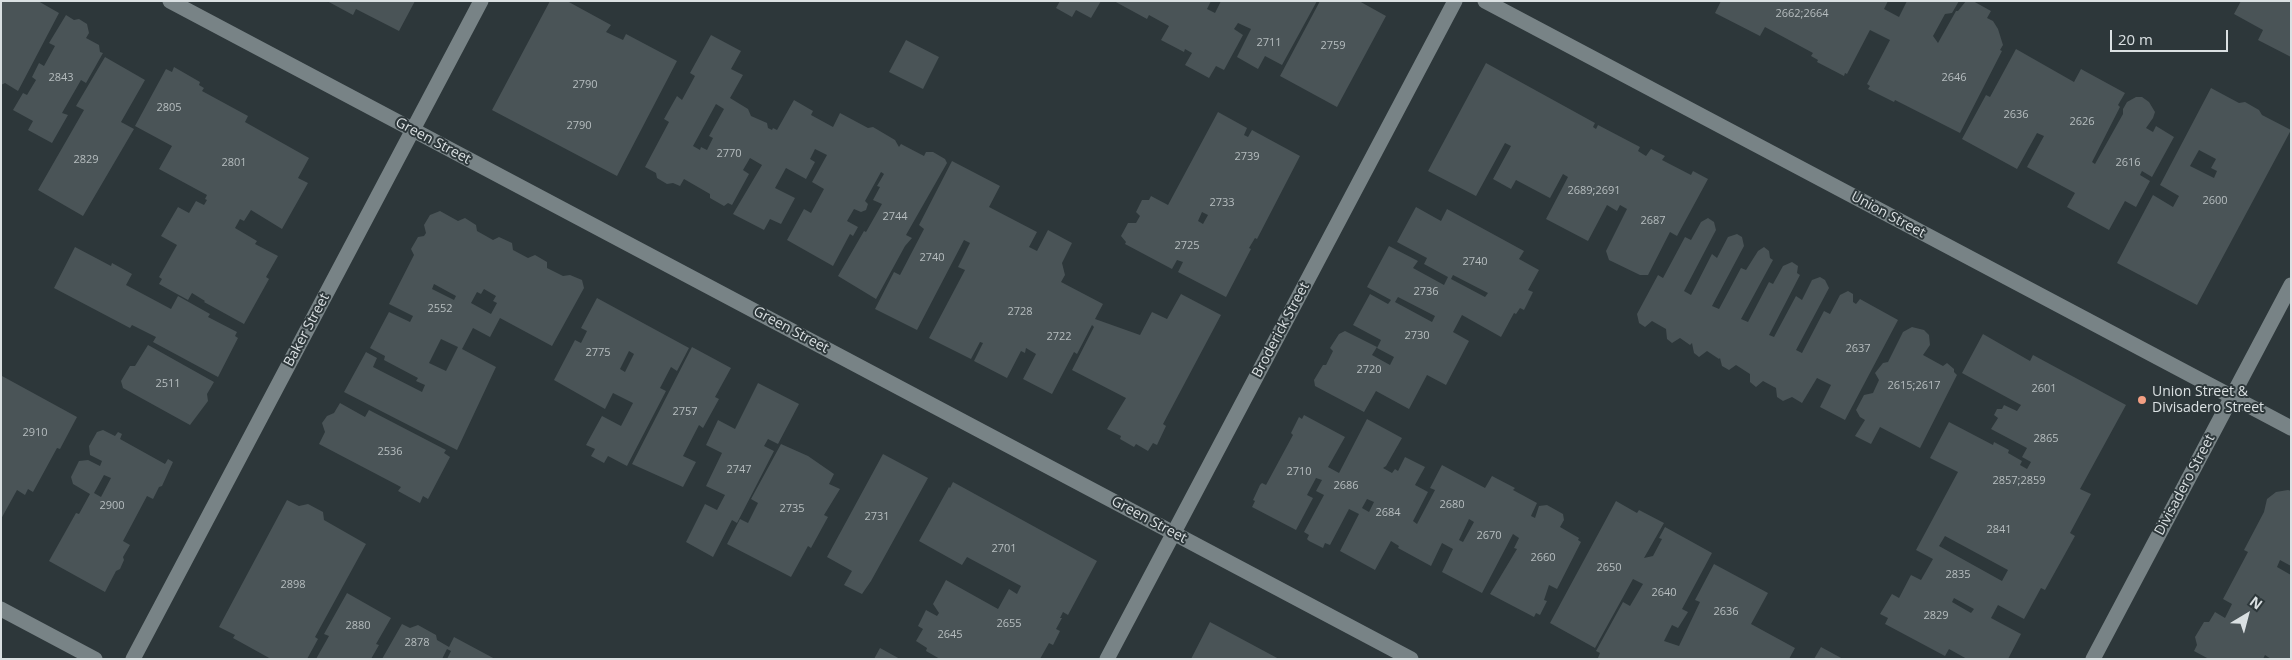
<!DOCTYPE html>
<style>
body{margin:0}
#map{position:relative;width:2292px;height:660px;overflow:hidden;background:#2d373a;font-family:"Open Sans",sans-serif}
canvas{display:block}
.frame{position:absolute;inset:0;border:2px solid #dae0e2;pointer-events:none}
.north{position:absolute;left:2222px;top:590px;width:50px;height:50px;-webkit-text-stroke:4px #2d373a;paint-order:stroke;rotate:37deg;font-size:14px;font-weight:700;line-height:20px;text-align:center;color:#dae0e2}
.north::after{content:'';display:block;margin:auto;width:18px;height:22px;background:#dae0e2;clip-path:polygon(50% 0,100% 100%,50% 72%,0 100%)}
.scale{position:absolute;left:2110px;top:30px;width:118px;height:22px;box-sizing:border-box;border:2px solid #dae0e2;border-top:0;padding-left:6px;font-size:15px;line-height:18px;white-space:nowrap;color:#dae0e2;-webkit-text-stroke:4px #2d373a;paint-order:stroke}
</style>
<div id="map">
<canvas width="2292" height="660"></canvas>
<div class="frame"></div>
<div class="north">N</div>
<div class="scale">20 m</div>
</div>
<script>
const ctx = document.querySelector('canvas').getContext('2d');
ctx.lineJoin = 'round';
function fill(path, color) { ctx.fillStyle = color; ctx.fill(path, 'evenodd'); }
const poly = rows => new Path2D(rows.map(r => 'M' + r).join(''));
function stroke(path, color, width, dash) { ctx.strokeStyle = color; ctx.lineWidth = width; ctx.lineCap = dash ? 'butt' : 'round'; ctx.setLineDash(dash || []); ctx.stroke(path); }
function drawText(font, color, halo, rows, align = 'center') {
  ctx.font = font + ' "Open Sans",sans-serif'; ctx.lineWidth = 4; ctx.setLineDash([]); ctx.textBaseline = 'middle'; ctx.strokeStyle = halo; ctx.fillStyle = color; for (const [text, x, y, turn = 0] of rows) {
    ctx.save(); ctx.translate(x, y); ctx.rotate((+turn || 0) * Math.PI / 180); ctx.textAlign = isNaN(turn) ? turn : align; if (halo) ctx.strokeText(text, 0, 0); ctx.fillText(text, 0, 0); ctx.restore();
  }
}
const building = poly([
 [1,1,38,1,59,13,18,91,5,83,1,85],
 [327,1,415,1,399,31,356,9,353,15],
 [550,1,567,1,611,25,606,32,623,40,626,34,677,61,617,176,492,110],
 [1060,1,1101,1,1091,18,1076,10,1072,17,1056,8],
 [1114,1,1211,1,1207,9,1215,13,1221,1,1317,1,1282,65,1265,56,1258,69,1237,57,1251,29,1238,23,1234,29,1243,35,1224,70,1216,66,1209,78,1185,65,1192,53,1185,49,1184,52,1161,40,1169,26,1149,15,1147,19],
 [1320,1,1359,1,1386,16,1337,107,1280,76],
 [1721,1,1888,1,1884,9,1899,17,1907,1,1959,1,1952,13,1945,14,1933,36,1938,43,1956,11,1958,11,1966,1,1973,1,1991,11,1987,18,1993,21,1998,29,2003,45,2000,50,2002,51,1960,133,1895,100,1894,102,1868,89,1870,86,1867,84,1890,40,1870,30,1847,74,1845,73,1844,76,1817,62,1818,60,1811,56,1813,53,1765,27,1760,36,1715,13],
 [2241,1,2291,1,2291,57,2258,40,2263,30,2234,14],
 [66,15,74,20,79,19,87,24,89,33,86,38,99,45,100,52,103,53,86,83,81,80,62,113,68,115,52,143,28,130,33,121,13,110,23,93,27,95,36,80,32,77,39,63,44,66,55,46,49,43],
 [711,35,741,51,731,69,743,75,730,98,748,109,751,116,767,123,768,128,772,130,773,128,777,130,794,100,813,111,811,115,833,127,840,113,868,128,873,127,895,140,899,147,901,144,924,156,926,152,933,152,945,159,947,163,906,235,912,238,905,246,876,299,838,276,864,231,866,232,882,204,873,200,880,187,877,186,884,174,881,172,865,201,868,204,866,210,861,212,854,209,847,221,858,227,853,236,850,234,833,266,787,240,804,209,811,213,824,189,812,182,827,155,815,149,810,159,815,162,806,179,786,168,775,188,795,198,781,224,770,219,764,230,733,214,762,165,750,158,743,170,749,174,732,205,728,203,724,206,710,198,710,194,684,179,680,186,673,183,667,184,657,178,656,173,645,167,669,122,664,119,677,96,682,100,695,76,690,73],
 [716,104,724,109,709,136,713,138,707,150,701,147,700,150,693,146],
 [906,40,939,57,923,89,889,72],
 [2016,49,2074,82,2081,69,2125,93,2118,105,2120,107,2092,162,2095,164,2123,114,2123,109,2127,102,2136,97,2142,97,2149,102,2155,112,2153,118,2146,128,2153,132,2156,126,2174,137,2152,177,2142,171,2140,175,2150,181,2136,207,2125,201,2109,230,2067,207,2075,193,2027,167,2044,136,2037,133,2017,169,1962,139,1986,95,1990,97],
 [105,57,145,80,121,122,134,129,83,216,38,190,84,110,76,106],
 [1486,63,1595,123,1593,127,1596,129,1598,125,1640,147,1638,151,1646,156,1651,149,1665,156,1662,160,1691,175,1693,171,1708,179,1677,236,1670,232,1648,275,1640,275,1609,260,1606,251,1627,209,1620,205,1617,211,1607,205,1588,241,1546,219,1568,177,1563,174,1550,198,1516,180,1511,189,1493,179,1511,146,1505,143,1476,196,1428,171],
 [174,67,200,82,199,85,204,88,202,91,248,116,245,122,309,158,298,178,308,183,282,229,251,210,244,221,240,219,235,228,257,241,255,244,278,256,266,277,269,279,244,324,204,302,205,301,192,293,188,300,159,284,162,279,159,277,177,245,161,236,178,207,189,213,196,201,204,205,207,200,205,199,207,195,159,169,172,146,135,126,166,69,172,72],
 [2211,88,2239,103,2245,102,2259,110,2262,115,2291,130,2197,305,2117,263,2153,195,2173,207,2179,196,2160,185],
 [2199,150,2216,159,2211,168,2217,171,2214,178,2190,166],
 [1218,112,1247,128,1244,135,1248,137,1252,130,1300,156,1257,239,1255,238,1249,248,1251,249,1226,297,1178,272,1183,262,1177,260,1172,269,1125,244,1126,242,1121,236,1128,223,1136,223,1140,216,1136,212,1142,200,1149,200,1151,196,1168,205],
 [1202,212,1208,215,1203,224,1198,221],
 [952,161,1000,186,989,207,1037,232,1029,247,1037,251,1048,230,1072,243,1062,263,1065,275,1061,282,1103,304,1095,319,1140,335,1152,312,1167,319,1181,294,1221,315,1163,424,1166,426,1157,445,1153,443,1148,451,1136,444,1134,447,1120,439,1121,436,1107,429,1126,398,1072,370,1094,327,1092,325,1077,354,1074,352,1052,394,1023,379,1036,354,1026,348,1025,353,1021,351,1007,378,974,361,983,343,980,342,971,359,929,338,965,270,958,267,970,243,964,240,917,330,875,309,894,272,900,275,924,229,919,225],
 [1416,207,1441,221,1447,209,1524,251,1519,259,1539,270,1528,290,1533,292,1524,310,1520,308,1516,314,1514,313,1501,337,1462,315,1453,332,1469,341,1446,385,1427,375,1409,409,1376,391,1364,412,1315,386,1314,380,1323,365,1326,365,1333,351,1330,348,1339,334,1345,331,1377,347,1372,355,1390,365,1394,357,1377,348,1381,340,1353,325,1370,294,1388,304,1391,300,1367,287,1389,246,1418,261,1413,268,1444,285,1448,277,1424,264,1427,258,1397,242],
 [1453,275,1488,293,1485,297,1451,279],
 [1398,297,1435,316,1432,322,1395,302],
 [440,211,458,221,465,218,476,225,477,231,493,240,499,237,512,243,513,250,528,258,535,255,547,262,547,268,563,276,570,275,582,280,584,288,552,346,500,318,490,337,473,328,462,349,496,367,457,450,344,392,366,352,377,358,373,367,422,392,425,385,416,381,418,378,384,360,385,356,370,348,389,312,410,322,413,316,389,304,414,255,411,249,418,237,424,236,426,233,424,225,430,215],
 [434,284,456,296,454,300,432,289],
 [484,289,496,296,493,301,497,303,491,314,471,303,477,292,481,294],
 [441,339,458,347,446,371,429,363],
 [1708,218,1714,222,1716,230,1684,291,1691,295,1712,254,1717,258,1728,237,1737,234,1742,237,1744,246,1712,306,1719,309,1741,268,1746,270,1758,251,1764,247,1769,251,1770,258,1773,260,1741,319,1748,322,1769,282,1773,284,1783,266,1792,262,1798,266,1797,273,1800,275,1769,335,1774,337,1796,296,1802,300,1812,280,1820,277,1825,280,1829,288,1796,350,1802,353,1824,311,1830,314,1840,295,1848,291,1853,294,1853,302,1856,304,1860,299,1898,320,1845,420,1820,407,1831,385,1817,378,1802,403,1792,397,1783,401,1777,397,1776,388,1763,381,1756,387,1750,382,1750,374,1736,365,1729,370,1722,366,1720,358,1719,359,1707,351,1699,357,1694,353,1692,343,1690,345,1680,338,1672,343,1667,339,1666,329,1652,321,1645,327,1639,323,1637,314,1658,275,1663,278,1685,237,1691,240,1701,222],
 [75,247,111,266,112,263,132,274,126,285,171,309,178,296,210,314,208,317,237,332,235,336,238,338,218,377,153,342,156,337,132,325,130,328,54,288],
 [597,298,689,348,677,371,671,367,660,388,666,391,627,466,608,456,604,463,591,456,595,449,586,445,602,416,621,426,633,403,613,393,605,409,554,380,575,340,581,343,587,331,581,328],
 [629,351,634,354,625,372,620,369],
 [1912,327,1924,330,1929,335,1930,345,1923,355,1943,366,1947,363,1954,369,1954,372,1957,375,1920,448,1880,427,1871,444,1855,436,1865,420,1860,417,1856,410,1864,395,1873,393,1879,380,1875,373,1883,363,1888,362,1903,332],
 [1983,334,2030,361,2033,355,2126,405,2080,489,2091,494,2070,533,2075,536,2045,590,2041,588,2024,619,1998,605,1991,618,2021,634,2008,659,1967,659,1949,649,1945,656,1885,624,1888,618,1880,614,1892,594,1899,598,1911,575,1921,580,1933,559,1916,550,1958,472,1930,458,1949,422,1993,445,1994,442,2009,450,2008,453,2022,461,2020,465,2027,469,2031,462,2022,457,2027,448,1991,429,1998,418,1994,415,1997,409,2002,409,2004,405,2017,411,2021,405,1962,373],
 [1945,536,2008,570,2002,581,1939,546],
 [1954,598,1974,609,1971,613,1952,602],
 [148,345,214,382,207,394,208,401,190,425,123,388,121,381,130,366,135,366],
 [692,347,731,368,715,397,719,399,703,428,699,425,683,456,696,462,683,487,632,464],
 [2,376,77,417,60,449,57,448,33,492,28,489,25,495,17,490,1,519],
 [758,383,799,404,778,444,768,439,764,446,774,451,737,523,732,520,713,557,686,542,705,504,717,510,725,495,706,486,722,453,706,445,718,420,735,429],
 [340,403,365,417,369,410,446,450,444,453,450,457,428,499,423,496,420,503,398,491,401,487,319,444,325,432,322,423,327,416,334,413],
 [1304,415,1345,437,1328,467,1339,473,1367,419,1402,438,1386,466,1383,468,1392,473,1395,469,1398,471,1405,457,1425,467,1415,485,1428,492,1413,521,1417,524,1435,490,1430,488,1442,465,1485,488,1492,476,1515,488,1513,490,1537,503,1531,516,1535,518,1539,506,1547,505,1563,514,1564,520,1560,527,1579,538,1578,540,1581,542,1557,589,1549,585,1544,600,1547,601,1540,615,1536,613,1534,617,1490,594,1517,549,1514,548,1519,538,1513,534,1482,593,1442,572,1453,549,1442,543,1431,566,1398,548,1399,546,1391,541,1375,570,1340,551,1359,514,1349,509,1330,545,1325,543,1323,548,1309,541,1307,539,1309,535,1304,532,1324,495,1316,491,1322,480,1316,478,1307,495,1313,498,1296,530,1252,507,1255,501,1253,500,1260,485,1262,483,1266,485,1293,435,1291,433,1299,417,1302,419],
 [1367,499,1374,502,1369,512,1362,508],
 [1469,519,1474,522,1463,542,1459,540],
 [103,430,115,436,118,432,122,434,120,439,165,464,168,459,173,462,162,486,159,487,153,499,147,496,123,541,130,545,123,557,124,560,120,569,116,571,105,592,49,561,76,513,79,514,90,494,73,484,71,477,79,461,88,460,100,466,102,461,90,455,89,446,97,432],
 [104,475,111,478,101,497,94,493],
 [781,444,808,456,834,474,829,484,840,489,824,515,828,517,811,548,808,546,791,577,727,544,740,519,748,523,758,503,751,499],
 [883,454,928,478,871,581,862,594,844,585,852,571,827,557],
 [953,482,1097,561,1068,615,1063,612,1060,618,1062,618,1056,629,1060,631,1053,645,1049,643,1040,659,940,659,926,651,927,648,916,641,923,629,918,626,926,610,937,616,939,613,933,604,946,580,998,609,1009,589,1017,594,1021,586,967,557,962,565,919,541,949,487,950,488],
 [2288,490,2291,491,2291,566,2280,560,2277,567,2291,575,2291,659,2271,659,2265,655,2263,659,2209,659,2194,651,2197,645,2195,637,2204,622,2209,622,2215,612,2225,618,2232,604,2223,599,2248,552,2244,550,2264,512,2267,499,2276,492],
 [287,500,299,506,308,504,323,512,324,520,366,544,315,637,318,639,307,659,271,659,233,638,235,635,219,627],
 [1616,501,1637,513,1639,510,1664,523,1644,558,1653,556,1662,539,1659,538,1665,527,1712,553,1682,609,1688,612,1678,628,1672,625,1664,641,1679,646,1700,602,1695,600,1714,564,1768,593,1751,624,1795,648,1789,659,1600,659,1598,658,1600,653,1596,651,1623,602,1630,606,1643,584,1633,579,1595,648,1550,623],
 [347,593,391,618,376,644,379,645,371,659,316,659,329,636,324,634],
 [1210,622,1279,659,1191,659],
 [402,624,410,628,418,625,436,635,437,640,449,647,454,637,495,659,447,659,451,651,447,649,442,659,382,659],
 [1821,647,1843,659,1814,659],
 [880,648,900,659,874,659]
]);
const street = poly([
 [170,1,1411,659],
 [1485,1,2291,428],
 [1,609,95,659],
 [133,659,481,1],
 [1107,659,1455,1]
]);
const secondary = poly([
 [2093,659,2291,285]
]);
const markers = [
 [2142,400,5,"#f39f83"]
];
const numberNames = [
 ["2662;2664",1802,14],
 ["2711",1269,43],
 ["2759",1333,46],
 ["2843",61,78],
 ["2646",1954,78],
 ["2790",585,85],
 ["2805",169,108],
 ["2636",2016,115],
 ["2626",2082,122],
 ["2790",579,126],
 ["2770",729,154],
 ["2739",1247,157],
 ["2829",86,160],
 ["2801",234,163],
 ["2616",2128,163],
 ["2689;2691",1594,191],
 ["2600",2215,201],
 ["2733",1222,203],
 ["2744",895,217],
 ["2687",1653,221],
 ["2725",1187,246],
 ["2740",932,258],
 ["2740",1475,262],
 ["2736",1426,292],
 ["2552",440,309],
 ["2728",1020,312],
 ["2730",1417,336],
 ["2722",1059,337],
 ["2637",1858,349],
 ["2775",598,353],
 ["2720",1369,370],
 ["2511",168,384],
 ["2615;2617",1914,386],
 ["2601",2044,389],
 ["2757",685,412],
 ["2910",35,433],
 ["2865",2046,439],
 ["2536",390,452],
 ["2747",739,470],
 ["2710",1299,472],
 ["2857;2859",2019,481],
 ["2686",1346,486],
 ["2680",1452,505],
 ["2900",112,506],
 ["2735",792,509],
 ["2684",1388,513],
 ["2731",877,517],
 ["2841",1999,530],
 ["2670",1489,536],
 ["2701",1004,549],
 ["2660",1543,558],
 ["2650",1609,568],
 ["2835",1958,575],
 ["2898",293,585],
 ["2640",1664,593],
 ["2636",1726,612],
 ["2829",1936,616],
 ["2655",1009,624],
 ["2880",358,626],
 ["2645",950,635],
 ["2878",417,643]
];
const streetNames = [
 ["Green Street",433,141,28],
 ["Union Street",1888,215,28],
 ["Baker Street",307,330,-62],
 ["Green Street",791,330,28],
 ["Broderick Street",1281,330,-62],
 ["Divisadero Street",2185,485,-62],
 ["Green Street",1149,520,28]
];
const poiNames = [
 ["Union Street &",2152,392],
 ["Divisadero Street",2152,408]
];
fill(building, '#4a5457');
stroke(street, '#788386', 15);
stroke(secondary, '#788386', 15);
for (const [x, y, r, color] of markers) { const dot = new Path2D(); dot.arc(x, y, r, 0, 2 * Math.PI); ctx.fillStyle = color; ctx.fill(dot); stroke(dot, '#2d373a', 2); }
drawText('11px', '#b6bdbf', null, numberNames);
drawText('14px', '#dae0e2', '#2d373a', streetNames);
drawText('14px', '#dae0e2', '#2d373a', poiNames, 'left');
</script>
